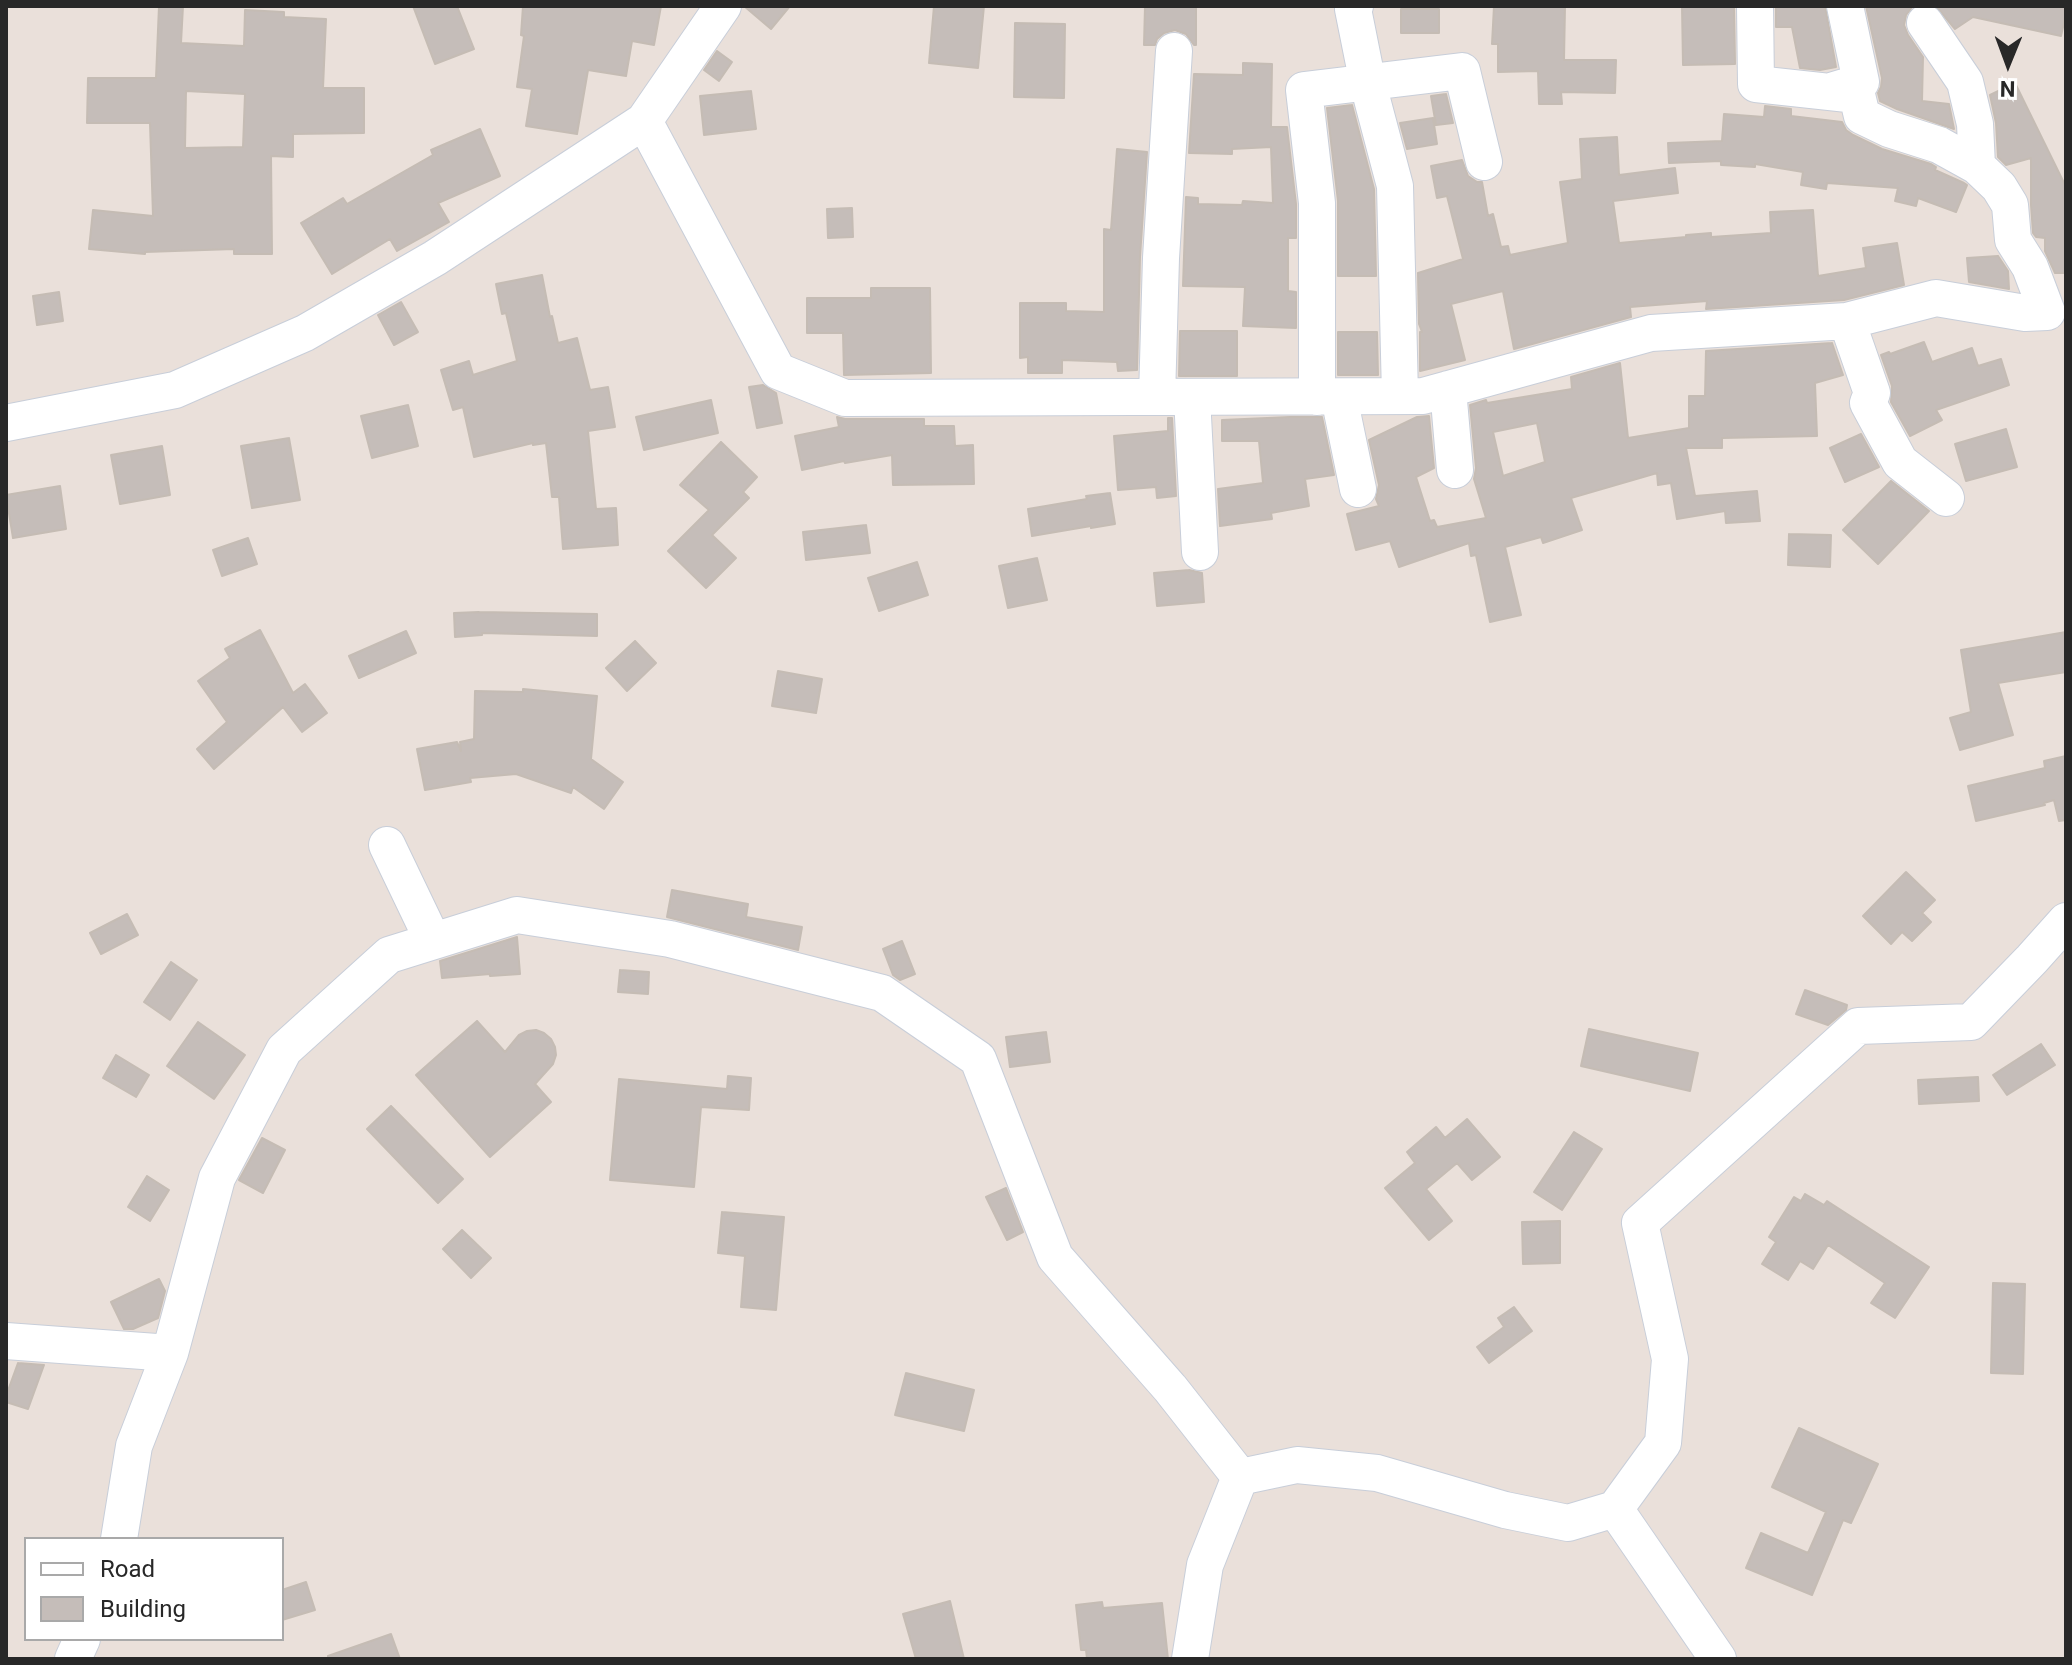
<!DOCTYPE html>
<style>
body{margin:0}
#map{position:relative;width:2072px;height:1665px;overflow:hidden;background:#eae0da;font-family:Roboto,sans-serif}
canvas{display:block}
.frame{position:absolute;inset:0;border:8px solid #282828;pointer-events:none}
.legend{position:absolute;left:24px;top:1537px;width:260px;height:104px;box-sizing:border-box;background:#fff;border:2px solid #a9a9a9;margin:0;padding:10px 14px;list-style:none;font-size:24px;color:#282828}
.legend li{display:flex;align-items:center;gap:16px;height:40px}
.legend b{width:40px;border:2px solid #a9a9a9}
.north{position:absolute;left:1968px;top:24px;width:80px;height:80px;-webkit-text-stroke:6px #fff;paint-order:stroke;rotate:181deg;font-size:22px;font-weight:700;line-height:32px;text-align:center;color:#282828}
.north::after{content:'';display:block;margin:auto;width:28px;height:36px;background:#282828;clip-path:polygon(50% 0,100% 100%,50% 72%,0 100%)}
</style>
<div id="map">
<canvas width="2072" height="1665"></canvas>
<div class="frame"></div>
<ul class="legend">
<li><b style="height:10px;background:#fff"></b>Road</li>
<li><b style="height:22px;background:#c5bdb9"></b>Building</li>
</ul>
<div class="north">N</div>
</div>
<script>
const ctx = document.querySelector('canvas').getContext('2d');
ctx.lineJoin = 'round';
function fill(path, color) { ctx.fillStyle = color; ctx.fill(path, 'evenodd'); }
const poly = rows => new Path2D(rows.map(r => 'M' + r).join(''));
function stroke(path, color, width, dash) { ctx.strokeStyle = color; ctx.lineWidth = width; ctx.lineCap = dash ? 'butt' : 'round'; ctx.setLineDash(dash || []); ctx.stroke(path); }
const building = poly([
 [159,6,183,6,181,43,244,46,245,10,284,12,284,17,326,19,323,88,364,88,364,133,293,134,293,157,271,156,272,254,234,254,234,249,145,252,145,254,89,249,93,210,153,216,150,123,87,123,88,78,156,78,159,6],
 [186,91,245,94,243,147,185,148,186,91],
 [413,6,457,6,474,49,435,64,413,6],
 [523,6,661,6,654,45,632,41,626,76,588,70,577,134,526,126,532,89,517,87,524,36,521,35,523,6],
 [744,6,790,6,771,29,744,6],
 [934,6,984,6,978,68,929,63,934,6],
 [1145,6,1196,6,1196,45,1194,45,1186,34,1175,30,1164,33,1157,39,1155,45,1144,45,1145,6],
 [1494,6,1565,6,1564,60,1616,60,1615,93,1561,92,1562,104,1539,104,1538,71,1498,72,1498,44,1492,44,1494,6],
 [1682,6,1734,6,1735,64,1683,65,1682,6],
 [1776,6,1825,6,1836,67,1820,70,1800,68,1792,27,1776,27,1776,6],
 [1866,6,1913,6,1906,15,1904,25,1908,35,1923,57,1922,101,1949,104,1954,129,1897,109,1880,101,1878,93,1881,87,1882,78,1866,6],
 [1936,6,2066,6,2066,14,2061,36,1973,17,1955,29,1936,6],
 [1401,9,1439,9,1439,33,1401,33,1401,9],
 [1015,23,1065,24,1064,98,1014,97,1015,23],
 [717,51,732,62,719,81,704,70,717,51],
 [1243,63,1272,64,1271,127,1287,127,1296,204,1296,238,1288,238,1288,291,1296,292,1296,328,1243,326,1245,287,1183,286,1186,197,1198,198,1198,204,1242,205,1243,201,1273,203,1271,147,1232,149,1232,154,1189,153,1194,74,1243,75,1243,63],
 [2015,83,2066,187,2065,273,2055,273,2045,251,2045,238,2036,237,2033,233,2031,205,2031,158,2006,165,1998,157,1996,123,1990,95,2015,83],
 [751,91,756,129,704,135,700,96,751,91],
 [1446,94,1453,123,1436,125,1431,96,1446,94],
 [1352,105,1374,189,1376,276,1338,276,1338,201,1327,108,1352,105],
 [1765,106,1791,109,1791,116,1842,122,1846,130,1853,135,1882,149,1931,164,1936,167,1935,170,1964,183,1967,185,1956,212,1918,198,1916,206,1895,201,1898,188,1827,183,1826,189,1801,185,1803,172,1755,164,1755,167,1721,165,1721,161,1669,163,1668,143,1722,141,1724,114,1764,117,1765,106],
 [1433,118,1437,144,1407,149,1400,123,1433,118],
 [480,129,500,176,438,203,449,222,397,251,390,239,332,274,301,223,343,198,347,204,433,155,431,150,480,129],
 [1617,137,1619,175,1675,168,1678,193,1613,201,1619,243,1686,237,1686,235,1711,233,1711,237,1771,233,1770,212,1813,210,1818,276,1866,268,1863,248,1897,243,1904,285,1844,300,1706,309,1707,301,1630,307,1631,317,1514,349,1503,291,1451,304,1465,360,1420,371,1420,332,1422,332,1419,324,1418,273,1463,259,1447,196,1437,198,1431,166,1462,160,1468,176,1477,182,1482,182,1488,216,1493,214,1501,247,1508,246,1510,255,1568,243,1560,182,1582,179,1580,139,1617,137],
 [1117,149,1147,152,1140,257,1137,370,1118,371,1117,362,1062,360,1062,373,1028,373,1028,357,1020,358,1020,303,1066,303,1066,311,1104,312,1104,229,1111,230,1117,149],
 [852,208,853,237,828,238,827,209,852,208],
 [1998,256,2008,271,2009,289,1969,282,1967,258,1998,256],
 [542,275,550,317,552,316,558,343,577,338,590,390,608,387,615,427,588,431,596,509,616,508,618,545,563,549,559,497,552,497,546,443,533,445,533,443,474,457,463,407,453,410,441,370,469,361,473,375,517,361,506,313,502,314,496,284,542,275],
 [871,288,930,288,931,373,844,375,843,333,807,333,807,298,871,298,871,288],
 [59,292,63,321,37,325,33,296,59,292],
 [401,302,418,332,394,345,378,315,401,302],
 [1180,331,1237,331,1237,376,1179,376,1180,331],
 [1338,332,1377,332,1378,375,1338,375,1338,332],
 [1924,342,1932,362,1972,348,1978,366,2001,359,2009,385,1936,410,1942,420,1910,436,1891,402,1892,386,1881,355,1889,352,1890,354,1924,342],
 [1832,343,1843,375,1815,383,1817,436,1722,438,1722,448,1686,448,1695,496,1757,491,1760,521,1726,523,1725,511,1677,519,1671,483,1658,485,1657,473,1571,498,1582,530,1543,543,1541,537,1505,547,1521,615,1490,622,1476,555,1471,556,1469,543,1399,567,1390,541,1356,550,1347,514,1379,506,1376,499,1379,485,1369,440,1417,417,1429,416,1434,468,1416,477,1430,521,1434,520,1437,527,1486,518,1474,479,1476,468,1470,405,1486,400,1487,403,1572,389,1571,377,1620,363,1628,438,1689,428,1689,396,1705,396,1706,351,1832,343],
 [1537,423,1545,462,1503,476,1493,432,1537,423],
 [763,385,776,393,782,423,757,428,749,387,763,385],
 [711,400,718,433,644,450,636,417,711,400],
 [408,405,418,446,372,458,361,416,408,405],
 [837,417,845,419,924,419,924,426,954,426,955,446,973,445,974,484,893,485,892,455,845,463,844,461,802,470,795,436,839,427,837,417],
 [1290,417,1322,417,1334,475,1305,479,1309,506,1271,513,1272,519,1220,526,1218,489,1263,483,1259,441,1222,441,1222,420,1290,417],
 [1168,418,1172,418,1176,496,1157,498,1156,487,1118,490,1114,436,1168,431,1168,418],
 [2006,429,2017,467,1966,481,1955,444,2006,429],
 [1861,434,1879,467,1845,482,1830,448,1861,434],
 [289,438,300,500,252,508,241,446,289,438],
 [721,442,757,477,743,492,749,498,712,535,736,558,706,588,668,551,709,510,680,485,721,442],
 [162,446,170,495,120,504,111,455,162,446],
 [1891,481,1929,511,1878,564,1843,530,1891,481],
 [60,486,66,529,13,538,6,495,60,486],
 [1110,493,1115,524,1091,528,1091,526,1032,536,1028,509,1087,499,1086,496,1110,493],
 [866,525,870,553,806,560,803,532,866,525],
 [1789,534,1831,535,1830,567,1788,565,1789,534],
 [248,538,257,564,222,576,213,550,248,538],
 [1037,558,1047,600,1008,608,999,566,1037,558],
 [917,562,928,595,879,611,868,578,917,562],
 [1189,570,1202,573,1204,602,1157,606,1154,573,1189,570],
 [479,612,597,614,597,636,482,633,482,635,455,637,454,613,479,612],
 [260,630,293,693,305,684,327,713,302,732,283,707,214,769,197,749,227,722,198,681,230,658,225,649,260,630],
 [406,631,416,653,359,678,349,656,406,631],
 [2066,632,2066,672,1998,683,2013,735,1960,750,1950,718,1971,712,1961,650,2066,632],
 [635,641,656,663,627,691,606,668,635,641],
 [778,671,822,679,816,713,772,706,778,671],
 [523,689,597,696,591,759,623,782,604,809,573,787,571,793,516,774,470,778,471,782,425,790,417,749,457,742,461,751,460,742,474,739,475,691,523,692,523,689],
 [2066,756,2066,820,2059,821,2054,800,2044,803,2045,805,1976,821,1968,786,2045,768,2044,761,2066,756],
 [1906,872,1935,900,1922,913,1931,922,1912,941,1902,932,1891,944,1863,916,1906,872],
 [672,890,748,904,746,917,802,927,798,950,667,917,672,890],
 [127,914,138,935,101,954,90,933,127,914],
 [517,937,520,974,490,976,490,974,442,978,440,961,517,937],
 [902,941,915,974,900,980,893,975,883,949,902,941],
 [171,962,197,980,170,1020,144,1002,171,962],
 [620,970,649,972,648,994,618,992,620,970],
 [1805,990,1847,1005,1846,1010,1828,1025,1796,1014,1805,990],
 [477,1021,505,1052,519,1035,527,1031,536,1030,544,1033,551,1039,555,1047,556,1055,553,1064,535,1084,551,1102,490,1157,416,1075,477,1021],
 [198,1022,245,1055,214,1099,167,1066,198,1022],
 [1589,1029,1698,1053,1690,1091,1581,1066,1589,1029],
 [1046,1032,1050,1062,1010,1067,1006,1037,1046,1032],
 [2041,1044,2055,1065,2007,1095,1993,1075,2041,1044],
 [116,1055,149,1075,136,1097,103,1078,116,1055],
 [728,1076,751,1078,749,1110,701,1107,694,1187,610,1180,619,1079,727,1089,728,1076],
 [1978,1077,1979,1101,1919,1104,1918,1080,1978,1077],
 [391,1106,463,1179,438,1203,367,1129,391,1106],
 [1467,1119,1500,1157,1472,1180,1457,1163,1426,1189,1452,1221,1429,1240,1385,1188,1415,1163,1407,1152,1436,1127,1445,1138,1467,1119],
 [1574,1132,1602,1149,1562,1210,1534,1192,1574,1132],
 [262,1138,285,1150,263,1193,239,1180,262,1138],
 [147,1176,169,1190,150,1221,128,1207,147,1176],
 [1006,1188,1023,1232,1007,1240,986,1197,1006,1188],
 [1805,1194,1824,1205,1827,1201,1929,1267,1895,1318,1871,1303,1885,1283,1828,1245,1813,1269,1800,1261,1788,1280,1762,1264,1776,1242,1769,1237,1794,1197,1801,1201,1805,1194],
 [722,1212,784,1217,776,1310,741,1307,745,1256,718,1253,722,1212],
 [1560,1221,1560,1263,1523,1264,1522,1222,1560,1221],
 [462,1230,491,1258,471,1278,443,1249,462,1230],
 [159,1279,165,1291,158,1318,133,1329,124,1329,111,1302,159,1279],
 [1993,1283,2025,1284,2023,1374,1991,1373,1993,1283],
 [1514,1307,1532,1331,1489,1363,1477,1347,1504,1327,1498,1318,1514,1307],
 [18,1363,44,1365,28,1409,6,1402,6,1396,18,1363],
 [906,1373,974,1390,964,1431,895,1415,906,1373],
 [1799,1428,1878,1464,1851,1523,1843,1520,1812,1595,1746,1568,1761,1533,1808,1553,1826,1512,1772,1487,1799,1428],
 [306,1582,315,1610,282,1620,282,1590,306,1582],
 [950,1601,964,1659,916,1659,903,1614,950,1601],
 [1102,1602,1103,1608,1162,1603,1168,1659,1087,1659,1086,1650,1081,1650,1076,1605,1102,1602],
 [391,1634,400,1659,328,1659,328,1656,391,1634]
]);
const minor = poly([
 [1355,6,1353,9,1368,84,1395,186,1400,396],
 [1925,23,1965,82,1975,124,1977,166],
 [1831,91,1861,82,1845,6],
 [644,121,778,371,845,398,1423,396,1651,333,1847,321,1936,298,2025,313,2047,312,2030,267,2013,240,2010,205,1999,187,1977,166,1939,145,1889,129,1862,116,1857,95,1756,84,1755,6],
 [1847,321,1872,393,1868,403,1900,462,1946,498],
 [1448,389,1455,470],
 [1157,397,1161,258,1174,51],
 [1192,397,1200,552],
 [1317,397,1317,203,1304,90,1462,71,1484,162],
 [1339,397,1358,489],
 [6,423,175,390,305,333,435,258,644,121,723,6],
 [387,845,433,941],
 [6,1341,170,1353,217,1178,284,1050,389,955,517,915,670,939,882,993,978,1059,1055,1257,1170,1388,1240,1477,1205,1565,1190,1659],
 [1240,1477,1297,1465,1377,1473,1505,1510,1568,1523,1615,1509,1663,1443,1670,1359,1640,1223,1858,1026,1971,1022,2032,959,2066,921],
 [1615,1509,1718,1659],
 [119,1539,134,1446,170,1353],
 [73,1659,82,1639]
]);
fill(building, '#c5bdb9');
stroke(building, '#c5bcb4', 2);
stroke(minor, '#c8ced9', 38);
stroke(minor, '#fff', 36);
</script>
